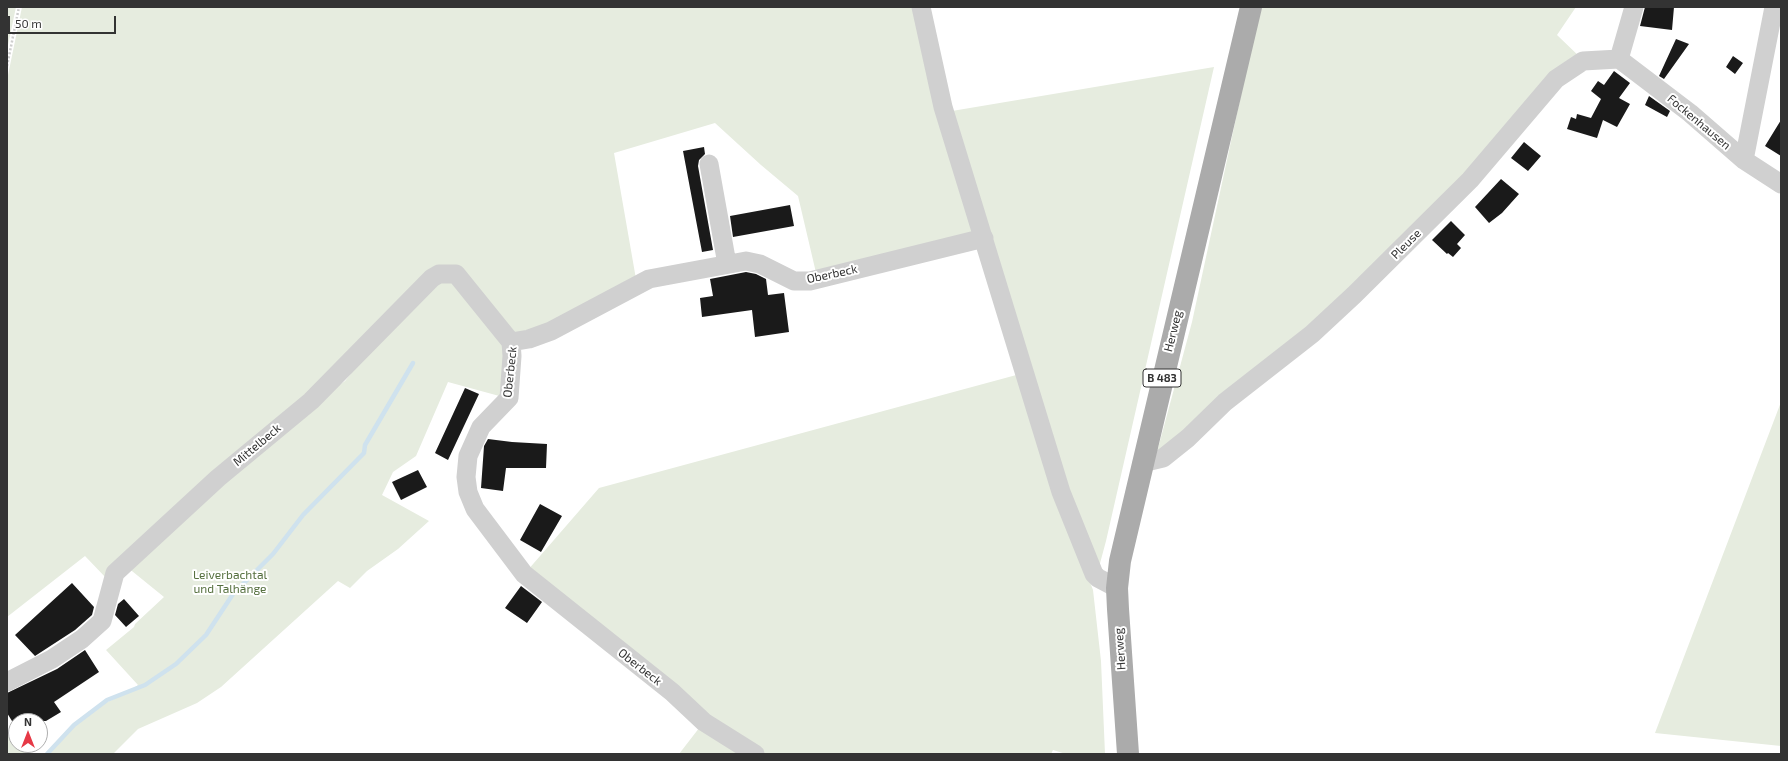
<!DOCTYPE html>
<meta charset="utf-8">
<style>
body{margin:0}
#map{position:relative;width:1788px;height:761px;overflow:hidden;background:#fff;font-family:"Exo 2",sans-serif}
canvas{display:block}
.frame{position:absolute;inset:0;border:8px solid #333;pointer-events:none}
.north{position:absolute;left:8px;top:713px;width:40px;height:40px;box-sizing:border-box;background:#fff;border:1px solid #adadad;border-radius:50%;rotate:0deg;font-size:11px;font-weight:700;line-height:16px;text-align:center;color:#333}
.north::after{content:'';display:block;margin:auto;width:14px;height:18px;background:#e63946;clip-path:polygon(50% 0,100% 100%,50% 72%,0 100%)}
.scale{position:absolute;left:8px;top:16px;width:108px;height:18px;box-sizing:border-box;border:2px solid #333;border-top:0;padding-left:5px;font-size:12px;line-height:14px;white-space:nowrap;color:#333;-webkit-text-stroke:3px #fff;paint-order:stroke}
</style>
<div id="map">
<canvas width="1788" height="761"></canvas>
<div class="frame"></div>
<div class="north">N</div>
<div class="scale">50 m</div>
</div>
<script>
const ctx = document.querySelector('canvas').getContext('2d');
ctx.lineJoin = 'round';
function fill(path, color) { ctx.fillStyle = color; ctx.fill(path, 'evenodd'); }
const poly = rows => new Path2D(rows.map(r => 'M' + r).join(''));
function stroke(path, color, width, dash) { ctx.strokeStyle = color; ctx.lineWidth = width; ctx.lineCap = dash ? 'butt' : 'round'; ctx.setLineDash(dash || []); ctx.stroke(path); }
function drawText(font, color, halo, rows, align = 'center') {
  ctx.font = font + ' "Exo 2",sans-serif'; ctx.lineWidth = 4; ctx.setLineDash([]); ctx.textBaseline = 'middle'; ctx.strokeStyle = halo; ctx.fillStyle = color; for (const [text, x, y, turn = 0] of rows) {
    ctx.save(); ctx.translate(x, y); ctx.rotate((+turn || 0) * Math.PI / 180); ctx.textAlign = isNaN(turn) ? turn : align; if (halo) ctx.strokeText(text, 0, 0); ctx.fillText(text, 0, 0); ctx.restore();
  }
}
const green = poly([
 [7,7,16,7,7,50],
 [22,7,918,7,977,236,817,277,798,196,761,165,715,123,614,153,636,279,509,348,503,397,448,382,416,456,393,472,382,495,429,521,398,549,367,571,350,588,338,581,221,687,197,703,138,729,113,754,47,754,58,741,88,712,101,705,129,692,138,685,106,650,134,627,135,624,164,597,127,567,326,394,345,381,387,328,107,579,85,556,7,617,7,80],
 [1260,7,1576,7,1557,35,1582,59,1351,295,1157,452,1192,322],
 [1214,67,1106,541,1099,567,1070,506,946,112],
 [1020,374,1088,577,1093,590,1101,661,1105,754,1066,754,1053,750,1051,754,759,754,527,571,599,488],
 [1781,402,1781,746,1655,733],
 [703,723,752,754,679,754],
 [7,734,16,745,20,746,28,754,7,754]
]);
const stream = poly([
 [47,754,74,725,107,700,145,685,176,664,206,635,233,594,273,554,303,515,364,453,365,445,413,363]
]);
const building = poly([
 [1645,7,1674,7,1672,30,1640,26],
 [1676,39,1689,44,1664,79,1659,76],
 [1733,56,1743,63,1735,74,1726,67],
 [1614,71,1630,83,1619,98,1630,104,1617,127,1603,120,1597,138,1567,129,1571,117,1576,119,1577,114,1591,118,1601,99,1591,91,1598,81,1604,85],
 [1649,96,1670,111,1667,117,1645,105],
 [1781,120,1781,156,1765,146],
 [1524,142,1541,156,1528,171,1511,158],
 [704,147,705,154,699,160,698,166,713,250,702,252,683,151],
 [1501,179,1519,194,1502,213,1489,223,1475,207],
 [790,205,794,226,733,237,730,216],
 [1451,221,1465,235,1457,244,1461,248,1453,257,1448,253,1447,254,1432,240],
 [746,272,756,274,766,279,768,295,784,293,789,332,755,337,752,310,702,317,700,298,713,296,710,279],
 [465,388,479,394,448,460,435,453],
 [488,439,512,442,547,444,546,468,506,468,503,491,481,488,484,446],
 [418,470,427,487,401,500,392,482],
 [540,504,562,516,541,552,520,540],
 [72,583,94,607,92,615,75,630,35,656,15,635],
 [521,586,542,602,527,623,505,608],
 [124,599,139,616,126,627,115,615,118,604],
 [85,650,99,672,54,702,61,712,46,721,12,721,7,713,7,693,57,669]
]);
const path = poly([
 [7,66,19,7]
]);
const minor = poly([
 [921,7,943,107,1061,492,1094,574,1098,578,1117,588],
 [1619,59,1690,113,1744,160,1781,184],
 [1744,160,1774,7],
 [709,164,727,264],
 [1142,463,1163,458,1188,438,1225,402,1312,334,1354,295,1470,180,1556,79,1583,61,1619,59,1634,7],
 [7,682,52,659,82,639,102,621,115,573,218,478,311,401,432,278,439,274,456,274,511,342],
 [755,754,704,722,672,692,524,574,475,509,468,492,466,477,468,456,481,427,509,398,512,356,511,342,529,339,551,331,649,279,746,261,760,264,794,281,810,281,984,238]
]);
const major = poly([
 [1128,754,1118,609,1117,588,1120,561,1251,7]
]);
const shields = [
 [1162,378,38]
];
const shieldNames = [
 ["B 483",1162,378]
];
const streetNames = [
 ["Fockenhausen",1699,122,40],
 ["Pleuse",1406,244,-45],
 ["Oberbeck",832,274,-12],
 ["Herweg",1173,331,-76],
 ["Oberbeck",510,372,-84],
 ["Mittelbeck",257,445,-40],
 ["Herweg",1120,649,-94],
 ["Oberbeck",640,667,38]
];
const parkNames = [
 ["Leiverbachtal",230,575],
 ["und Talhänge",230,589]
];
fill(green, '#e6ecdf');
stroke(stream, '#cfe2ee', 4.5);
fill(building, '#1a1a1a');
stroke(path, '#cdcdcd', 2.5, [2, 2]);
stroke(minor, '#d0d0d0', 19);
stroke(major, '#ababab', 22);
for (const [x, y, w] of shields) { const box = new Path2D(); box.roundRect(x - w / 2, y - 9, w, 18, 3); ctx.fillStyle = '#fff'; ctx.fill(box); stroke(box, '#333', 1); }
drawText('bold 11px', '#333', null, shieldNames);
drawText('12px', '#333', '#fff', streetNames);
drawText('12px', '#56703f', '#fff', parkNames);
</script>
